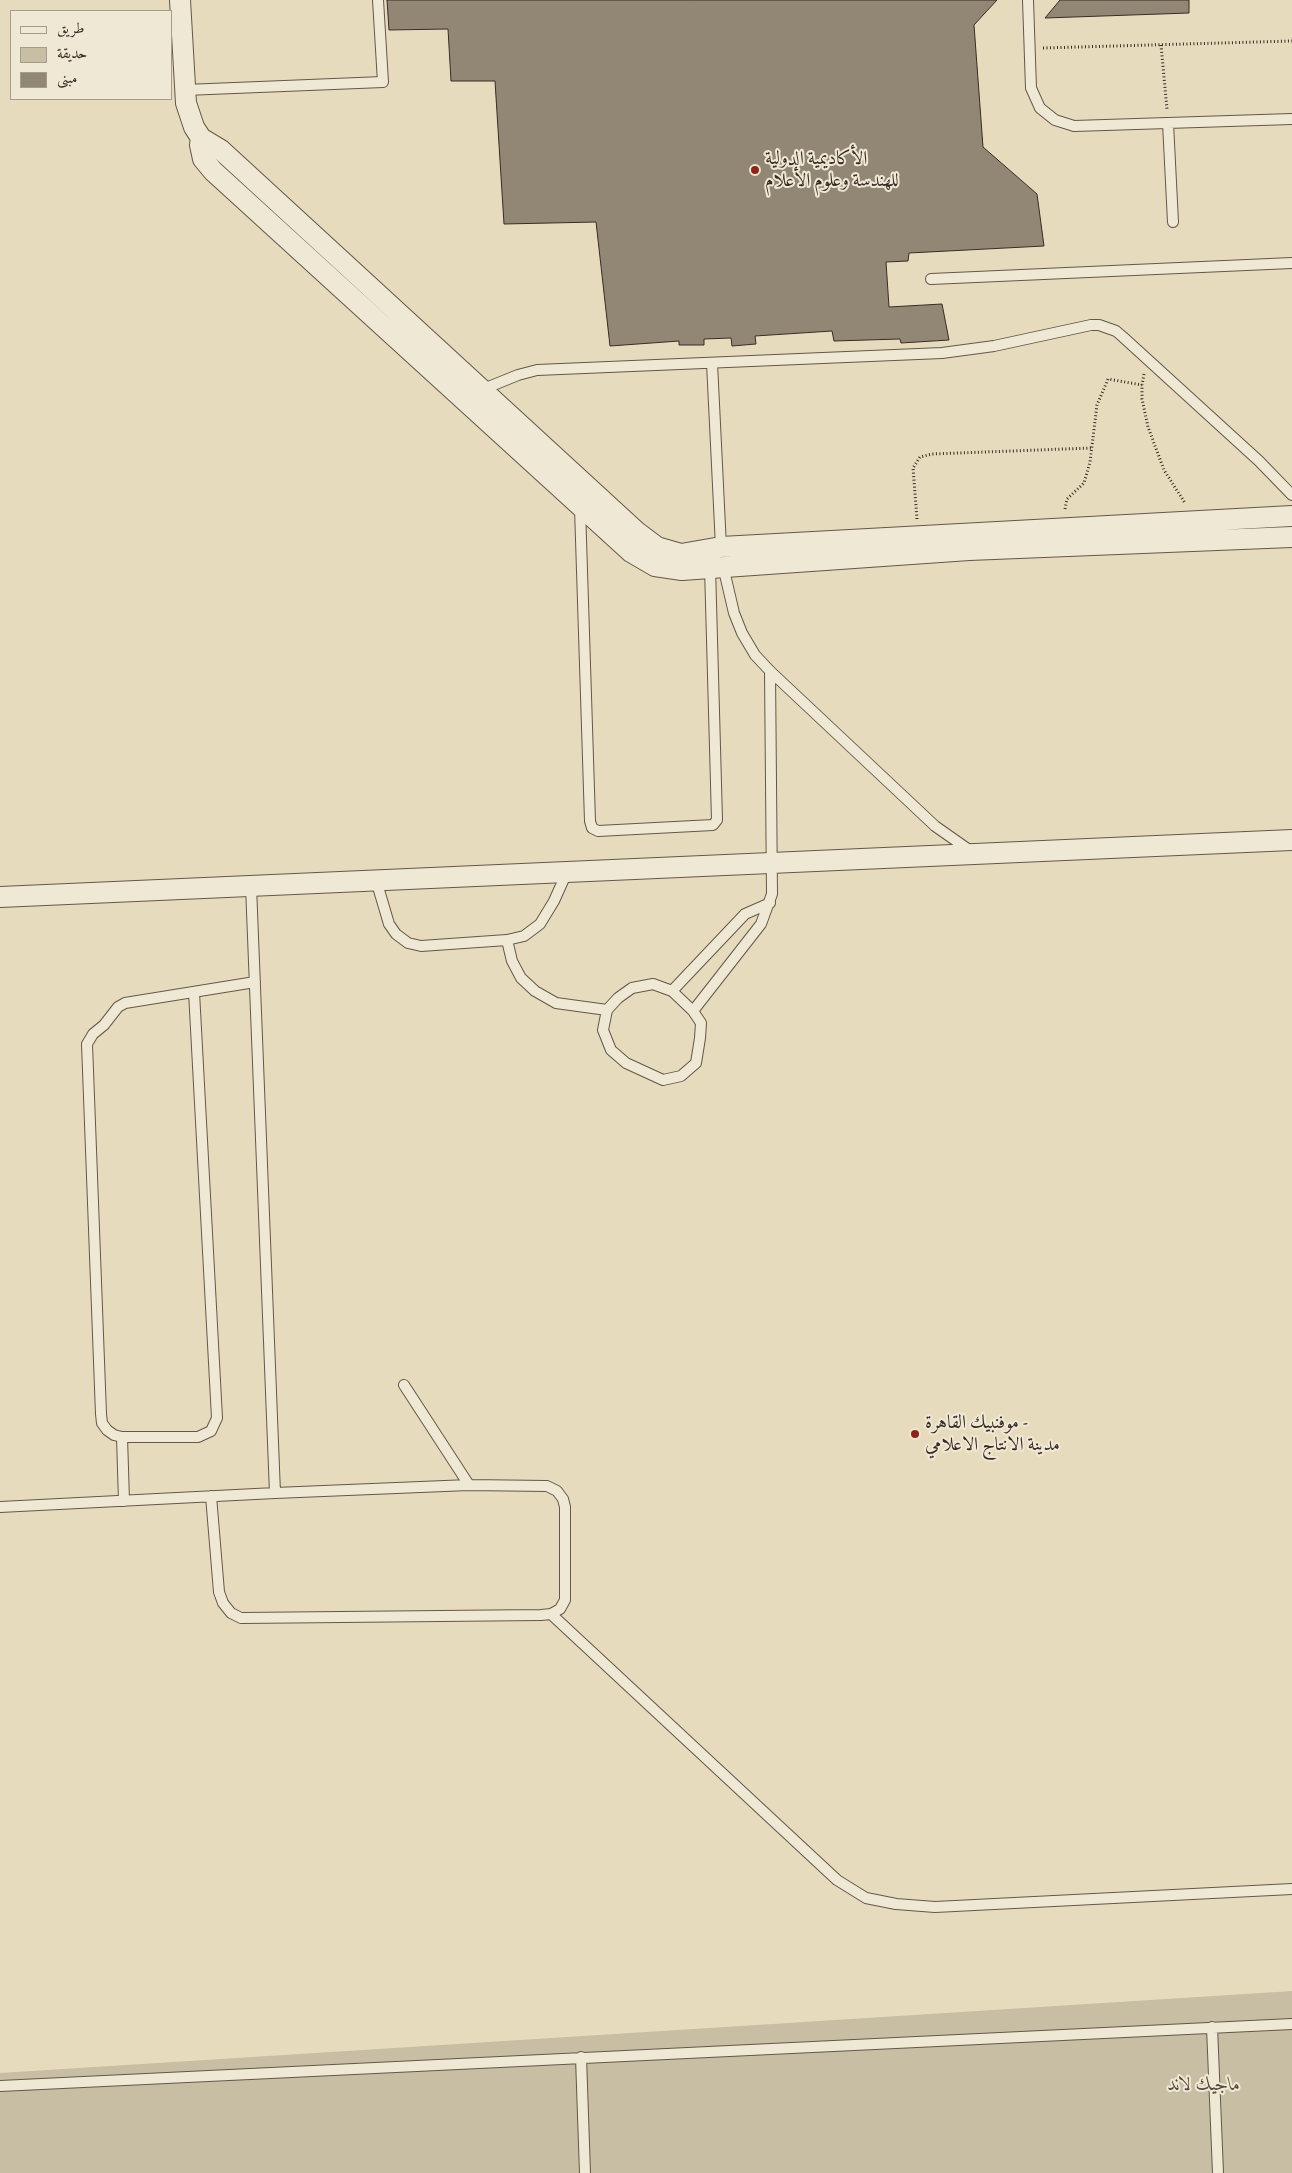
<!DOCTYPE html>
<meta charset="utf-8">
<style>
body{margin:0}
#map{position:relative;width:1292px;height:2173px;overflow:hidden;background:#e6dcbd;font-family:"EB Garamond",Amiri,serif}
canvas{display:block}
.legend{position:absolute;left:10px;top:10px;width:162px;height:90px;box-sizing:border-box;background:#efe8d4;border:1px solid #a69c8e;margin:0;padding:6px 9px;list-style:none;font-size:15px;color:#382b24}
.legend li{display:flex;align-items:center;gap:10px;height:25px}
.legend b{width:25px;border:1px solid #a69c8e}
</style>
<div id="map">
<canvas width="1292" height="2173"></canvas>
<ul class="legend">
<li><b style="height:6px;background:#efe8d4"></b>طريق</li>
<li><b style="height:14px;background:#c8bea3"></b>حديقة</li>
<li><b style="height:14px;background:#928774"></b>مبنى</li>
</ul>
</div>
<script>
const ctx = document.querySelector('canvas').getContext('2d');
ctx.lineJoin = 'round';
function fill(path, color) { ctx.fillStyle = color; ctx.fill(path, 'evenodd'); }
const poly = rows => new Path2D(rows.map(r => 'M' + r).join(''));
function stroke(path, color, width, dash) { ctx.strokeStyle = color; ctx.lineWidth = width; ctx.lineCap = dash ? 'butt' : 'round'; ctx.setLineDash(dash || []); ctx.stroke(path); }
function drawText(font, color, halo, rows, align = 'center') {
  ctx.font = font + ' "EB Garamond",Amiri,serif'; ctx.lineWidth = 4; ctx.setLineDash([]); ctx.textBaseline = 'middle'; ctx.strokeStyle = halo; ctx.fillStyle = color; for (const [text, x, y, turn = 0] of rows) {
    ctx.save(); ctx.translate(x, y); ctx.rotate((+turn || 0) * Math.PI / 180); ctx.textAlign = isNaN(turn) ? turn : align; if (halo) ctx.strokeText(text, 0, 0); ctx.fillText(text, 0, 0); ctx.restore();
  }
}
const green = poly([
 [1292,1991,1292,2173,0,2173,0,2073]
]);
const building = poly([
 [387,0,997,0,974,25,983,147,1037,194,1044,246,909,253,908,261,886,262,889,307,942,304,949,340,901,343,900,339,834,341,832,331,755,336,756,344,732,346,731,338,704,339,704,345,679,345,679,341,610,346,596,222,504,224,495,81,451,81,448,29,389,30,387,0],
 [1060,0,1189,0,1189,13,1045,18,1060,0]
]);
const path = poly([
 [1161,45,1167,109],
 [1043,48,1292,41],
 [1144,374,1142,385,1142,399,1148,427,1164,470,1185,503],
 [1065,509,1067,499,1084,483,1090,462,1097,405,1108,379,1142,385],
 [917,519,913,468,920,457,932,454,1091,448]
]);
const lane = poly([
 [1028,0,1031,88,1040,108,1055,120,1074,126,1292,119],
 [185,90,383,82,378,0],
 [1168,123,1173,222],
 [931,279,1292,263],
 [712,363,721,547],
 [481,390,518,375,537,370,942,353,994,346,1091,325,1099,325,1116,331,1123,337,1259,461,1292,495],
 [580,508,590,821,592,828,598,831,713,825,717,820,710,567],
 [723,566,734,613,742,633,755,655,770,671,935,826,972,852],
 [376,880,389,924,396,934,408,943,421,946,507,940,524,936,540,924,554,901,567,872],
 [251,886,275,1493],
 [507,940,512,961,521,978,535,991,556,1003,607,1010],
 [653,984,672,991,693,1011,701,1023,700,1038,696,1063,681,1076,663,1080,626,1063,611,1050,603,1030,607,1010,618,998,632,988,653,984],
 [672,991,745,914,770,903],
 [194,992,217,1418,211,1431,198,1437,122,1437,114,1435,107,1430,102,1423,101,1414,87,1044,93,1034,104,1025,118,1007,125,1003,255,982],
 [693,1011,761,924,772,894,770,671],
 [404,1385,469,1485],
 [122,1437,124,1501],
 [0,1507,275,1493,469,1485,547,1486,557,1491,563,1499,565,1507,565,1600,560,1609,551,1614,541,1615,241,1618,231,1613,223,1603,219,1592,211,1496],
 [551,1614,837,1880,866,1898,896,1904,935,1907,1292,1889],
 [1212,2027,1218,2173],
 [581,2057,585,2173],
 [0,2086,1292,2024]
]);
const street = poly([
 [180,0,186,103,194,127,201,138,221,150,637,532,657,547,681,554,721,547,1292,516],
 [201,138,200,145,203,159,213,171,631,552,655,566,682,570,969,550,1292,537],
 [0,897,1292,840]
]);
const markers = [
 [755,170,5,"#8f2418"],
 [915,1434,5,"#8f2418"]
];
const poiNames = [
 ["الأكاديمية الدولية",765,159],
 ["للهندسة وعلوم الأعلام",765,181],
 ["موفنبيك القاهرة -",925,1423],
 ["مدينة الانتاج الاعلامي",925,1445]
];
const parkNames = [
 ["ماجيك لاند",1204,2085]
];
fill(green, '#c8bea3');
fill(building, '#928774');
stroke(building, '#382b24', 1);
stroke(lane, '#64574a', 12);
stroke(street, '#64574a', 22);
stroke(path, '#382b24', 3, [1, 2.5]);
stroke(lane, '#efe8d4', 10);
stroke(street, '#efe8d4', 20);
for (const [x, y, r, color] of markers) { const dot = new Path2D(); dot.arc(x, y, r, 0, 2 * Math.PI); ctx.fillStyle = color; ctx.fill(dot); stroke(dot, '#efe8d4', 2); }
drawText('19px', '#382b24', '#efe8d4', poiNames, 'left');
drawText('italic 19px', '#55483d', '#efe8d4', parkNames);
</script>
